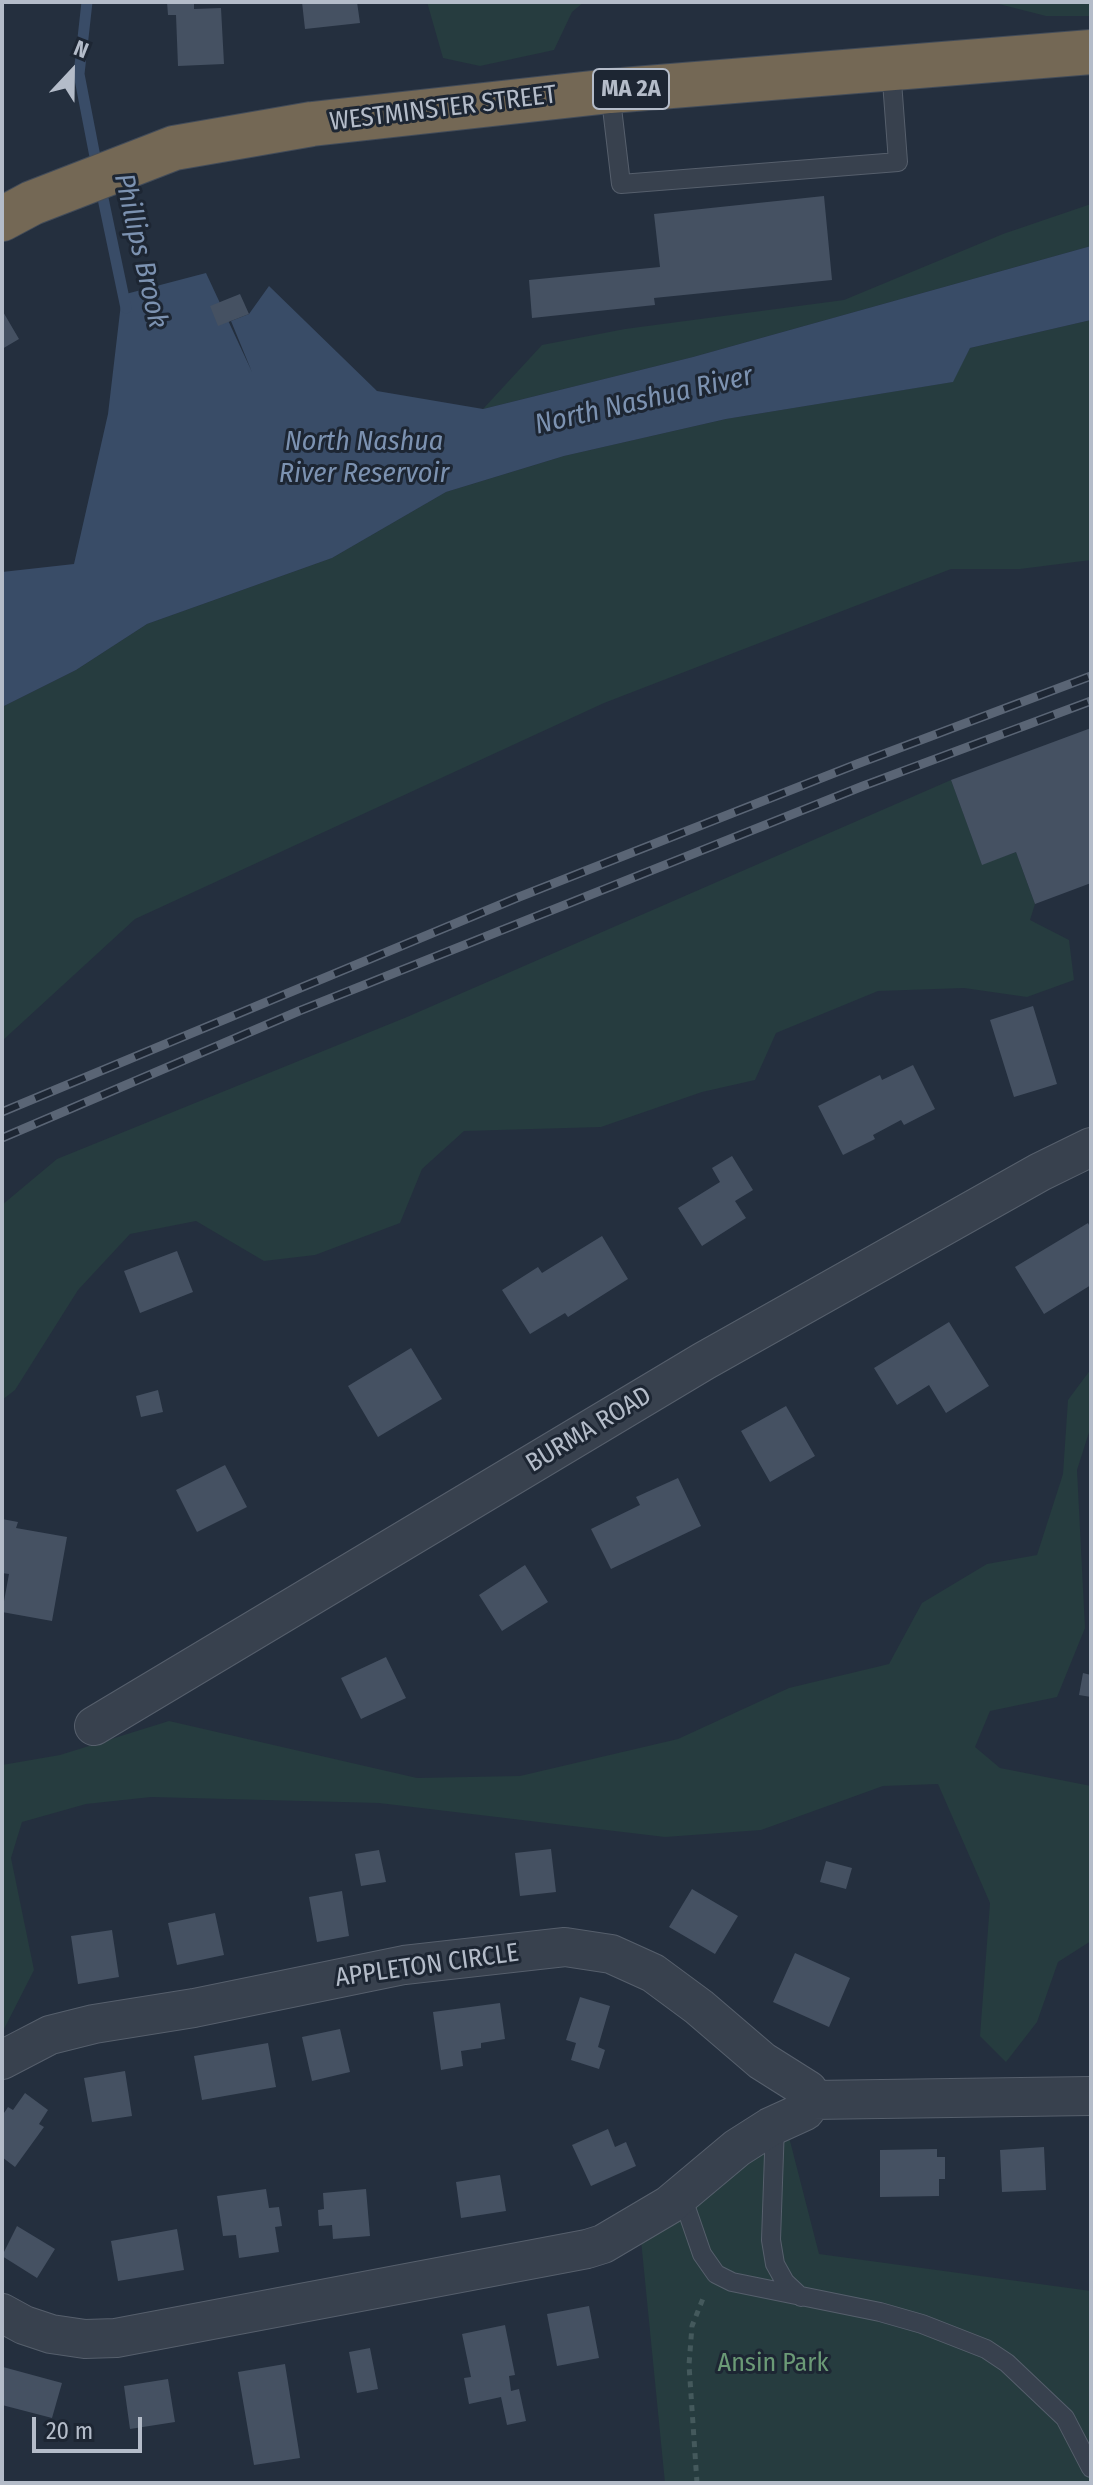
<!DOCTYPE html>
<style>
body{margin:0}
#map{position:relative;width:1093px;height:2485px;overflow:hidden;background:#242f3e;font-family:"Fira Sans Condensed",sans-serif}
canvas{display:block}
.frame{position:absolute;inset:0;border:4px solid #b4bcc9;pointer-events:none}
.north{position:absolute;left:32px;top:32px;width:80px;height:80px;-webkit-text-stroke:6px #1d2633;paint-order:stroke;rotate:22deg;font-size:22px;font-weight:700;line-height:32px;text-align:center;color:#b4bcc9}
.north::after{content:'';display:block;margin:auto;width:28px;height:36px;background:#b4bcc9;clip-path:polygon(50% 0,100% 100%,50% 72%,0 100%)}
.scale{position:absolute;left:32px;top:2417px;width:110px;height:36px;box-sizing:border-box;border:4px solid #b4bcc9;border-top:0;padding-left:10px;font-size:24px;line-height:28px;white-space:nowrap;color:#b4bcc9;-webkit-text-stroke:6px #1d2633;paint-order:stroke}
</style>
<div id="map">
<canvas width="1093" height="2485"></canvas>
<div class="frame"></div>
<div class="north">N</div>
<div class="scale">20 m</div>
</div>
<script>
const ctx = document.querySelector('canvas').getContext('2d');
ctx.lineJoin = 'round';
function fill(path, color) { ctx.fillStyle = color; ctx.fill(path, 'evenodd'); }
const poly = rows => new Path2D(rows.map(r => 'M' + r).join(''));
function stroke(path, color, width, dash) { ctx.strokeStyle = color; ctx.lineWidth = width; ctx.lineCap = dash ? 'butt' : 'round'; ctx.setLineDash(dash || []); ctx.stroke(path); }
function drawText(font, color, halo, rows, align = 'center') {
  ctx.font = font + ' "Fira Sans Condensed",sans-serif'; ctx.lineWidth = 6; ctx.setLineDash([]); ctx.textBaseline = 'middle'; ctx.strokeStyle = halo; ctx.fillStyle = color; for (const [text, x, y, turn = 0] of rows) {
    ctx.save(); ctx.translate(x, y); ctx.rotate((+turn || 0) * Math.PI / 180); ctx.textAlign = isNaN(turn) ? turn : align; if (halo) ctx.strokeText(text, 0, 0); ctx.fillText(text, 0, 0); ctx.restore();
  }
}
const green = poly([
 [427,2,584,2,572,12,554,50,480,66,443,58],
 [991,2,1091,2,1091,16,1046,16],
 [1091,204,1091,246,693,357,483,409,542,345,625,329,844,300,1003,234],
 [1091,320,1091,560,1020,569,951,569,604,703,135,919,2,1041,2,707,76,670,147,624,332,558,446,492,564,456,726,419,952,382,970,348],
 [951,780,982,864,1016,852,1035,904,1030,920,1069,940,1074,980,1027,997,964,988,878,991,776,1033,755,1080,702,1092,601,1127,464,1131,422,1169,400,1223,315,1255,264,1261,196,1221,130,1234,78,1290,15,1390,2,1400,2,1205,57,1159,407,1017],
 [1091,1369,1091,1426,1077,1470,1085,1628,1057,1697,990,1711,975,1747,1000,1768,1091,1786,1091,1941,1058,1962,1037,2022,1006,2062,980,2036,990,1903,938,1784,883,1786,761,1830,665,1837,379,1803,151,1797,86,1804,22,1822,11,1858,34,1970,2,2033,2,1765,60,1755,169,1721,417,1778,520,1776,678,1739,789,1688,889,1664,922,1603,987,1564,1037,1555,1063,1474,1068,1400],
 [789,2137,819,2254,1091,2291,1091,2483,665,2483,641,2240,683,2218,750,2160]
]);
const water = poly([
 [1091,246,1091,320,970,348,953,382,726,419,564,456,446,492,332,558,147,624,76,670,2,707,2,572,74,564,108,414,122,295,206,273,252,372,231,321,249,314,269,286,377,391,483,409,693,357]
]);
const stream = poly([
 [87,2,79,74,97,167],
 [100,184,126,308]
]);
const building = poly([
 [167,2,194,2,194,9,221,8,224,64,178,66,176,15,168,15],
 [302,2,357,2,360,23,305,29],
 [824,196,832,280,654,298,655,305,532,318,529,280,660,267,654,214],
 [240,294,249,314,218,326,210,306],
 [2,310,19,339,2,349],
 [1091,728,1091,883,1035,904,1016,852,982,865,951,780],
 [1033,1006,1057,1084,1014,1097,990,1020],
 [913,1065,935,1109,904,1125,901,1120,873,1135,875,1139,843,1155,818,1106,880,1075,882,1080],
 [732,1156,753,1190,735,1201,746,1218,702,1246,678,1208,720,1182,712,1168],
 [1088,1223,1091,1229,1091,1285,1044,1314,1015,1267],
 [602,1236,628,1279,568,1317,565,1313,530,1334,502,1290,538,1267,542,1273],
 [177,1251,193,1292,140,1313,124,1271],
 [949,1322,989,1386,946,1413,929,1385,897,1405,874,1368],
 [411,1348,442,1399,378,1437,348,1386],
 [158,1390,163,1412,141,1417,136,1396],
 [786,1406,815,1456,770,1482,741,1431],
 [225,1465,247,1507,197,1532,176,1490],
 [678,1478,701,1526,611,1569,591,1529,640,1505,636,1497],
 [2,1519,18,1522,16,1528,67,1537,52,1621,2,1612,9,1574,2,1573],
 [525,1565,548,1602,502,1631,479,1595],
 [386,1657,406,1698,361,1719,341,1678],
 [1083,1673,1091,1675,1091,1697,1079,1695],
 [551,1849,556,1892,520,1896,515,1853],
 [379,1850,386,1882,361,1886,355,1854],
 [826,1861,852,1868,846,1889,820,1882],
 [692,1889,738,1916,715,1954,669,1927],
 [342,1891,349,1936,317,1942,309,1897],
 [215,1913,224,1955,177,1965,168,1923],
 [112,1930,119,1977,78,1984,71,1936],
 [795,1953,850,1978,829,2027,773,2002],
 [580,1997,610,2006,598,2047,605,2050,599,2069,571,2060,576,2043,566,2040],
 [500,2003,505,2039,481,2043,481,2048,461,2051,463,2066,441,2070,433,2012],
 [340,2029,350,2072,312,2081,302,2037],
 [268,2043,276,2087,202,2100,194,2056],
 [125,2071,132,2116,92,2122,84,2078],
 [25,2093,48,2110,39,2124,44,2127,15,2167,2,2157,2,2116,8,2107,13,2110],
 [608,2129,615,2147,626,2142,636,2166,591,2186,572,2145],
 [1044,2147,1046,2190,1002,2192,1000,2150],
 [937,2149,937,2157,945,2157,945,2179,939,2179,939,2196,880,2197,880,2150],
 [500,2175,506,2211,461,2218,456,2182],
 [266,2189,269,2208,279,2207,282,2226,275,2227,279,2252,239,2258,236,2235,223,2236,217,2196],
 [366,2189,370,2236,333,2239,332,2225,319,2226,318,2210,324,2209,323,2193],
 [17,2226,55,2249,37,2278,2,2256],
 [177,2229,184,2270,118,2281,111,2241],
 [589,2306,599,2358,557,2366,547,2314],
 [505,2325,515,2375,509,2376,511,2391,519,2389,526,2421,507,2425,501,2397,469,2404,464,2378,471,2377,462,2334],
 [370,2348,378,2389,357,2393,349,2352],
 [285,2364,300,2458,254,2465,238,2372],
 [3,2367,62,2383,52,2418,2,2405],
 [168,2379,175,2422,130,2429,124,2386]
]);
const path = poly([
 [697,2483,689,2365,692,2326,704,2296]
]);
const lane = poly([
 [610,91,621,184,898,162,891,68],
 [775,2125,771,2240,775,2264,785,2282,801,2297],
 [682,2196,702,2254,716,2274,732,2282,880,2312,922,2324,986,2349,1007,2363,1065,2418,1091,2468]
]);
const street = poly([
 [94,1726,704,1361,1040,1172,1091,1147],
 [2,2060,50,2035,94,2024,194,2008,404,1965,565,1947,611,1954,653,1973,699,2007,762,2061,808,2090,812,2100,805,2111,770,2127,737,2148,669,2205,603,2244,587,2249,116,2338,85,2339,51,2334,24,2325,2,2313],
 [812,2100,1091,2096]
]);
const highway = poly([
 [2,219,32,203,174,148,312,124,610,91,1091,52]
]);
const rail = poly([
 [2,1112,519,897,857,764,1091,676],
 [2,1138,299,1011,863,786,1091,701]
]);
const shields = [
 [631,89,76]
];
const shieldNames = [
 ["MA 2A",631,89]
];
const streetNames = [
 ["WESTMINSTER STREET",443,109,-7],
 ["BURMA ROAD",589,1430,-31],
 ["APPLETON CIRCLE",427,1966,-8]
];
const parkNames = [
 ["Ansin Park",773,2364]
];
const waterNames = [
 ["Phillips Brook",140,251,77],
 ["North Nashua River",644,401,-13],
 ["North Nashua",364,442],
 ["River Reservoir",364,474]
];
fill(green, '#263c3f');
fill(water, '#394c67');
stroke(stream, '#394c67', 11);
fill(building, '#455162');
stroke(lane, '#565f6c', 20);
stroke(street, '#565f6c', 40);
stroke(highway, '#434c59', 46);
stroke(path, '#44595c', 5, [6, 6]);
stroke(lane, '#38414e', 18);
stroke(street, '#38414e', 38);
stroke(highway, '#746855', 44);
stroke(rail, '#5a6575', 9);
stroke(rail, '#1d2633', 6, [18]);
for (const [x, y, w] of shields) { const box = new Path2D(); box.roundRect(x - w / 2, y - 20, w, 40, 6); ctx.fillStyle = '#1d2633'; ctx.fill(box); stroke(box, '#b4bcc9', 2); }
drawText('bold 24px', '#b4bcc9', null, shieldNames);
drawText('26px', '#b4bcc9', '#1d2633', streetNames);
drawText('26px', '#6b9a76', '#1d2633', parkNames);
drawText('italic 28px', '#7c92b1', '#1d2633', waterNames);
</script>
